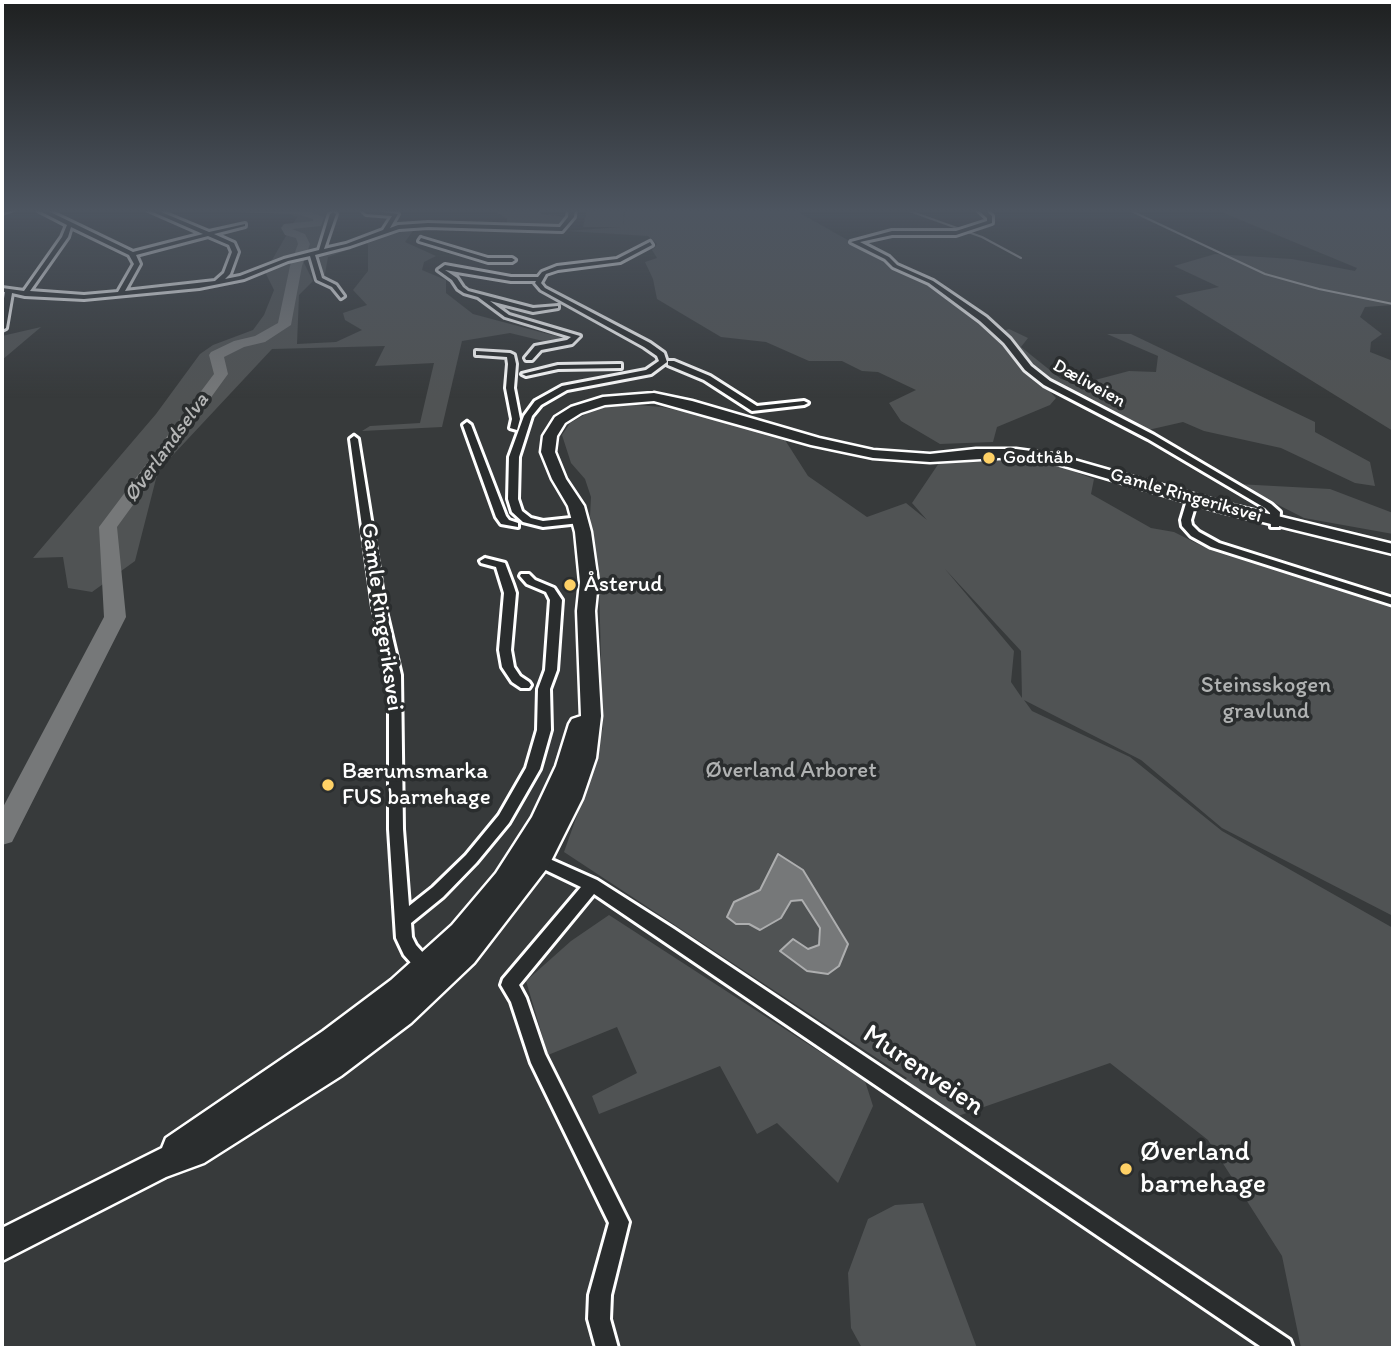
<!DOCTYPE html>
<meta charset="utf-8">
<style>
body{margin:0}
#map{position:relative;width:1395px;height:1350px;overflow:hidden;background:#373a3b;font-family:Itim,sans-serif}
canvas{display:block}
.frame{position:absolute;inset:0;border:4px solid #fff;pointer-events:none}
</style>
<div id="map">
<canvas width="1395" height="1350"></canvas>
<div class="frame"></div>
</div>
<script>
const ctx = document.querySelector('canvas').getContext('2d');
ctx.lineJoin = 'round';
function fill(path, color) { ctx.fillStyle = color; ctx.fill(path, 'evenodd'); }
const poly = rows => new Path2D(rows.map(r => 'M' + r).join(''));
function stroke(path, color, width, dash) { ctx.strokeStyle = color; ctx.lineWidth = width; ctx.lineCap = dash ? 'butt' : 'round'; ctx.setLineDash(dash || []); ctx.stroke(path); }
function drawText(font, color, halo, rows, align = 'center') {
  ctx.font = font + ' Itim,sans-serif'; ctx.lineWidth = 7; ctx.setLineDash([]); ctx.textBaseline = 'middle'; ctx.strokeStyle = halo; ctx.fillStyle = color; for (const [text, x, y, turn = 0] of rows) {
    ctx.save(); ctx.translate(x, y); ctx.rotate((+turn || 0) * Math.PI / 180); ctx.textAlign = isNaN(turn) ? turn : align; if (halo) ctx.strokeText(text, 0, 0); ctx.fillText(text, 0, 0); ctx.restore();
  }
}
const green = poly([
 [208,209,328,209,333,214,318,255,358,244,359,246,328,257,324,279,321,280,314,256,303,261,313,281,299,295,297,344,336,342,362,330,345,320,343,313,367,305,353,290,368,271,368,245,365,241,406,228,415,228,405,242,436,256,424,262,422,270,446,280,446,293,473,314,563,338,543,341,510,333,462,341,442,427,362,431,370,426,420,423,434,363,375,366,385,346,272,349,158,471,135,561,92,592,68,588,63,557,33,558,156,414,200,354,213,345,253,330,264,315,274,290,265,272,297,217,282,212,218,212],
 [491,209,506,209,509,212,536,209,542,214,566,217,561,228,511,225,507,223,507,219],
 [587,209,624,209,623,225,625,209,793,209,897,268,936,286,1005,344,1056,398,1050,405,997,427,993,442,940,444,901,421,889,403,916,390,878,372,862,371,842,361,809,361,766,342,721,337,657,299,653,279,645,262,657,258,652,250,657,244,648,236,566,231,620,227,583,227],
 [1214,209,1393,209,1393,305,1365,307,1360,317,1382,334,1371,342,1370,352,1393,361,1393,431,1175,296,1219,287,1174,266,1215,254,1292,259,1355,271,1357,268],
 [41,327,2,360,2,336],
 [1009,329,1028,338,1021,347,1061,379,1080,384,1129,371,1156,372,1158,356,1107,334,1131,334,1315,422,1315,432,1370,462,1375,486,1355,483,1281,448,1204,431,1183,422,1148,430,1043,375,1000,332],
 [636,405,662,407,706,416,684,409,785,440,808,476,867,517,906,503,927,520,912,503,939,463,1018,460,1062,467,1094,479,1091,494,1151,528,1174,532,1202,546,1393,606,1393,916,1222,828,1141,760,1024,700,1032,711,1130,757,1222,831,1393,928,1393,1348,1301,1348,1282,1256,1208,1140,1110,1063,958,1116,896,1087,907,1078,564,852,586,790,603,728,599,587,590,516,591,497,585,479,571,463,562,435,570,423,591,411,609,406],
 [945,569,1021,651,1022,698,1011,682,1014,651],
 [1237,484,1330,489,1393,513,1393,534,1304,518],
 [609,915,865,1081,873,1106,838,1183,777,1123,757,1134,720,1066,599,1114,592,1096,637,1073,617,1027,548,1055,526,981,571,941],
 [923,1203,977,1348,862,1348,851,1328,848,1273,868,1219,895,1205]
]);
const water = poly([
 [778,854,803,870,848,944,839,966,828,974,807,971,780,951,793,939,808,949,819,945,820,928,802,900,791,901,781,918,760,930,749,924,736,924,727,917,734,902,760,890,778,854]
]);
const stream = poly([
 [904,209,982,237,1021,258],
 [1127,209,1265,274,1319,289,1393,304]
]);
const river = poly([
 [216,209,302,209,324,217,321,226,292,229,305,234,310,244,302,266,291,325,265,342,244,347,224,357,228,374,117,527,126,617,12,842,2,845,2,809,104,617,99,527,214,374,209,355,211,352,234,341,255,336,278,323,290,266,298,244,296,238,285,235,281,228,284,224,313,221,313,219,297,214,221,212,216,209]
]);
const street = poly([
 [2,209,14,209,2,213,2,209],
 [36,209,44,209,133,252,203,234,146,209,154,209,209,232,245,224,245,226,214,234,234,243,238,252,230,274,225,279,240,276,284,259,319,250,330,214,333,212,336,214,324,249,346,244,383,230,392,216,366,214,361,209,398,214,390,228,398,225,428,223,560,227,568,217,569,209,575,209,574,217,562,231,428,227,399,229,350,246,315,255,322,278,336,285,344,296,341,298,332,287,317,280,310,256,288,261,244,279,199,288,84,299,25,296,12,293,6,328,2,330,2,311,5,292,2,292,2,288,24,291,62,237,67,225,36,209],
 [71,227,129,255,134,264,118,292,84,295,30,291,68,237,71,227],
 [208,236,229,245,232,252,224,273,215,281,125,291,140,264,136,255,208,236],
 [977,209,984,209,992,216,992,223,956,235,892,235,860,242,889,257,897,265,933,281,986,317,1010,339,1031,366,1050,381,1154,435,1271,504,1280,512,1279,527,1271,527,1270,513,1265,508,1148,439,1044,385,1025,370,1004,343,980,321,929,283,893,267,885,259,851,242,892,231,956,231,987,221,987,218,977,209],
 [421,238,488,258,512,258,515,260,512,262,488,262,419,241,421,238],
 [650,242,652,245,620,262,558,270,546,274,541,283,545,288,650,343,664,353,667,362,651,374,567,390,541,405,532,416,519,457,518,499,522,511,531,518,543,521,580,517,585,520,580,523,543,527,523,522,512,512,508,499,509,457,524,416,535,401,562,386,646,370,659,361,657,356,644,347,541,290,535,283,536,281,511,281,445,270,457,278,463,287,468,291,533,308,558,306,558,308,533,312,490,301,509,315,580,336,572,344,541,350,532,360,526,360,525,358,535,346,567,340,571,337,505,317,478,297,464,293,458,289,452,280,438,270,445,265,511,277,538,277,542,272,557,266,617,259,650,242],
 [476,351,510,353,514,355,516,364,514,388,520,419,517,430,510,428,512,419,506,388,508,364,507,357,479,355,476,355,476,351],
 [668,361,674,361,710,376,757,406,804,401,808,403,804,405,752,411,704,380,668,365,668,361],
 [618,364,621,364,621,368,558,369,526,376,522,374,558,365,618,364],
 [467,422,471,425,506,516,509,520,518,523,518,527,501,524,496,517,463,425,467,422],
 [354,436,358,439,385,607,401,675,403,829,409,906,433,887,466,855,499,815,526,768,537,730,538,689,545,670,550,600,546,592,527,584,520,576,521,574,529,574,535,580,554,588,562,600,557,670,550,689,551,730,540,769,509,823,476,863,443,897,411,923,412,937,416,945,433,964,435,969,433,974,427,977,421,974,404,955,396,938,389,829,389,675,373,607,350,439,354,436],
 [1192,497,1197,500,1191,520,1192,525,1199,532,1219,543,1393,598,1393,605,1211,547,1191,536,1182,526,1181,520,1187,500,1192,497],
 [485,558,505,563,513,584,516,593,511,650,514,667,520,676,529,682,531,685,529,688,521,688,512,682,502,667,499,650,504,593,496,567,481,563,480,561,485,558],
 [534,852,597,880,674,929,1290,1340,1293,1348,1263,1348,594,894,519,985,526,998,545,1054,629,1222,611,1295,610,1319,618,1348,596,1348,588,1319,589,1295,609,1223,531,1063,511,1002,501,985,503,979,581,887,529,862,527,858,529,854,534,852]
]);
const primary = poly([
 [654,393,692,401,819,438,873,450,930,454,976,449,1016,449,1053,454,1228,504,1393,544,1393,554,1218,511,1051,462,1016,457,930,462,873,458,811,445,654,401,605,405,581,413,565,423,557,436,555,452,566,479,584,506,591,532,598,582,595,611,601,716,596,758,582,799,548,867,474,963,411,1023,341,1076,204,1163,166,1177,2,1261,2,1228,162,1148,166,1138,323,1031,391,980,452,925,496,873,532,817,556,766,569,724,572,719,581,716,577,611,580,582,575,532,568,506,552,479,541,452,543,436,555,417,571,407,603,397,654,393]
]);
const markers = [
 [989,458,7,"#ffd166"],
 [570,585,7,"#ffd166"],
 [328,785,7,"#ffd166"],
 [1126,1169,7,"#ffd166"]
];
const farStreetnames = [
 ["Dæliveien",1089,384,29],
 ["Gamle Ringeriksvei",1186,496,16]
];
const farPoinames = [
 ["Godthåb",1003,458]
];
const farWaternames = [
 ["Øverlandselva",167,448,-54]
];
const poiNames = [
 ["Åsterud",584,585],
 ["Bærumsmarka",342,772],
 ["FUS barnehage",342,798]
];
const streetNames = [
 ["Gamle Ringeriksvei",381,617,82]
];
const parkNames = [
 ["Steinsskogen",1266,686],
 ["gravlund",1266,712],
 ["Øverland Arboret",791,771]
];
const nearStreetnames = [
 ["Murenveien",923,1071,34]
];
const nearPoinames = [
 ["Øverland",1140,1153],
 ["barnehage",1140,1185]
];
fill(green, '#505354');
fill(water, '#767879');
stroke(water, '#adaeaf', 2);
stroke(stream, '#adaeaf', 2);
fill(river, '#767879');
stroke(street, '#fff', 6);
stroke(primary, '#fff', 5);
fill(street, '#2a2d2e');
fill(primary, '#2a2d2e');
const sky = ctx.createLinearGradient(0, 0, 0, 398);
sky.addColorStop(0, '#1e2020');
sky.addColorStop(0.53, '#4d5560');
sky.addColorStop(1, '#4d556000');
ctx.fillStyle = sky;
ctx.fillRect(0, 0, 1395, 398);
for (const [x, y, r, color] of markers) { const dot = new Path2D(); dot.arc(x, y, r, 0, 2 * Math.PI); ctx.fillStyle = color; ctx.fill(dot); stroke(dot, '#2a2d2e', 2.5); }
drawText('19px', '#fff', '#2a2d2e', farStreetnames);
drawText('19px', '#fff', '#2a2d2e', farPoinames, 'left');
drawText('italic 21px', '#b4b5b5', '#2a2d2e', farWaternames);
drawText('23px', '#fff', '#2a2d2e', poiNames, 'left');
drawText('23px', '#fff', '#2a2d2e', streetNames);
drawText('23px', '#b0b2b2', '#2a2d2e', parkNames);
drawText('28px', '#fff', '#2a2d2e', nearStreetnames);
drawText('28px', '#fff', '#2a2d2e', nearPoinames, 'left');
</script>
